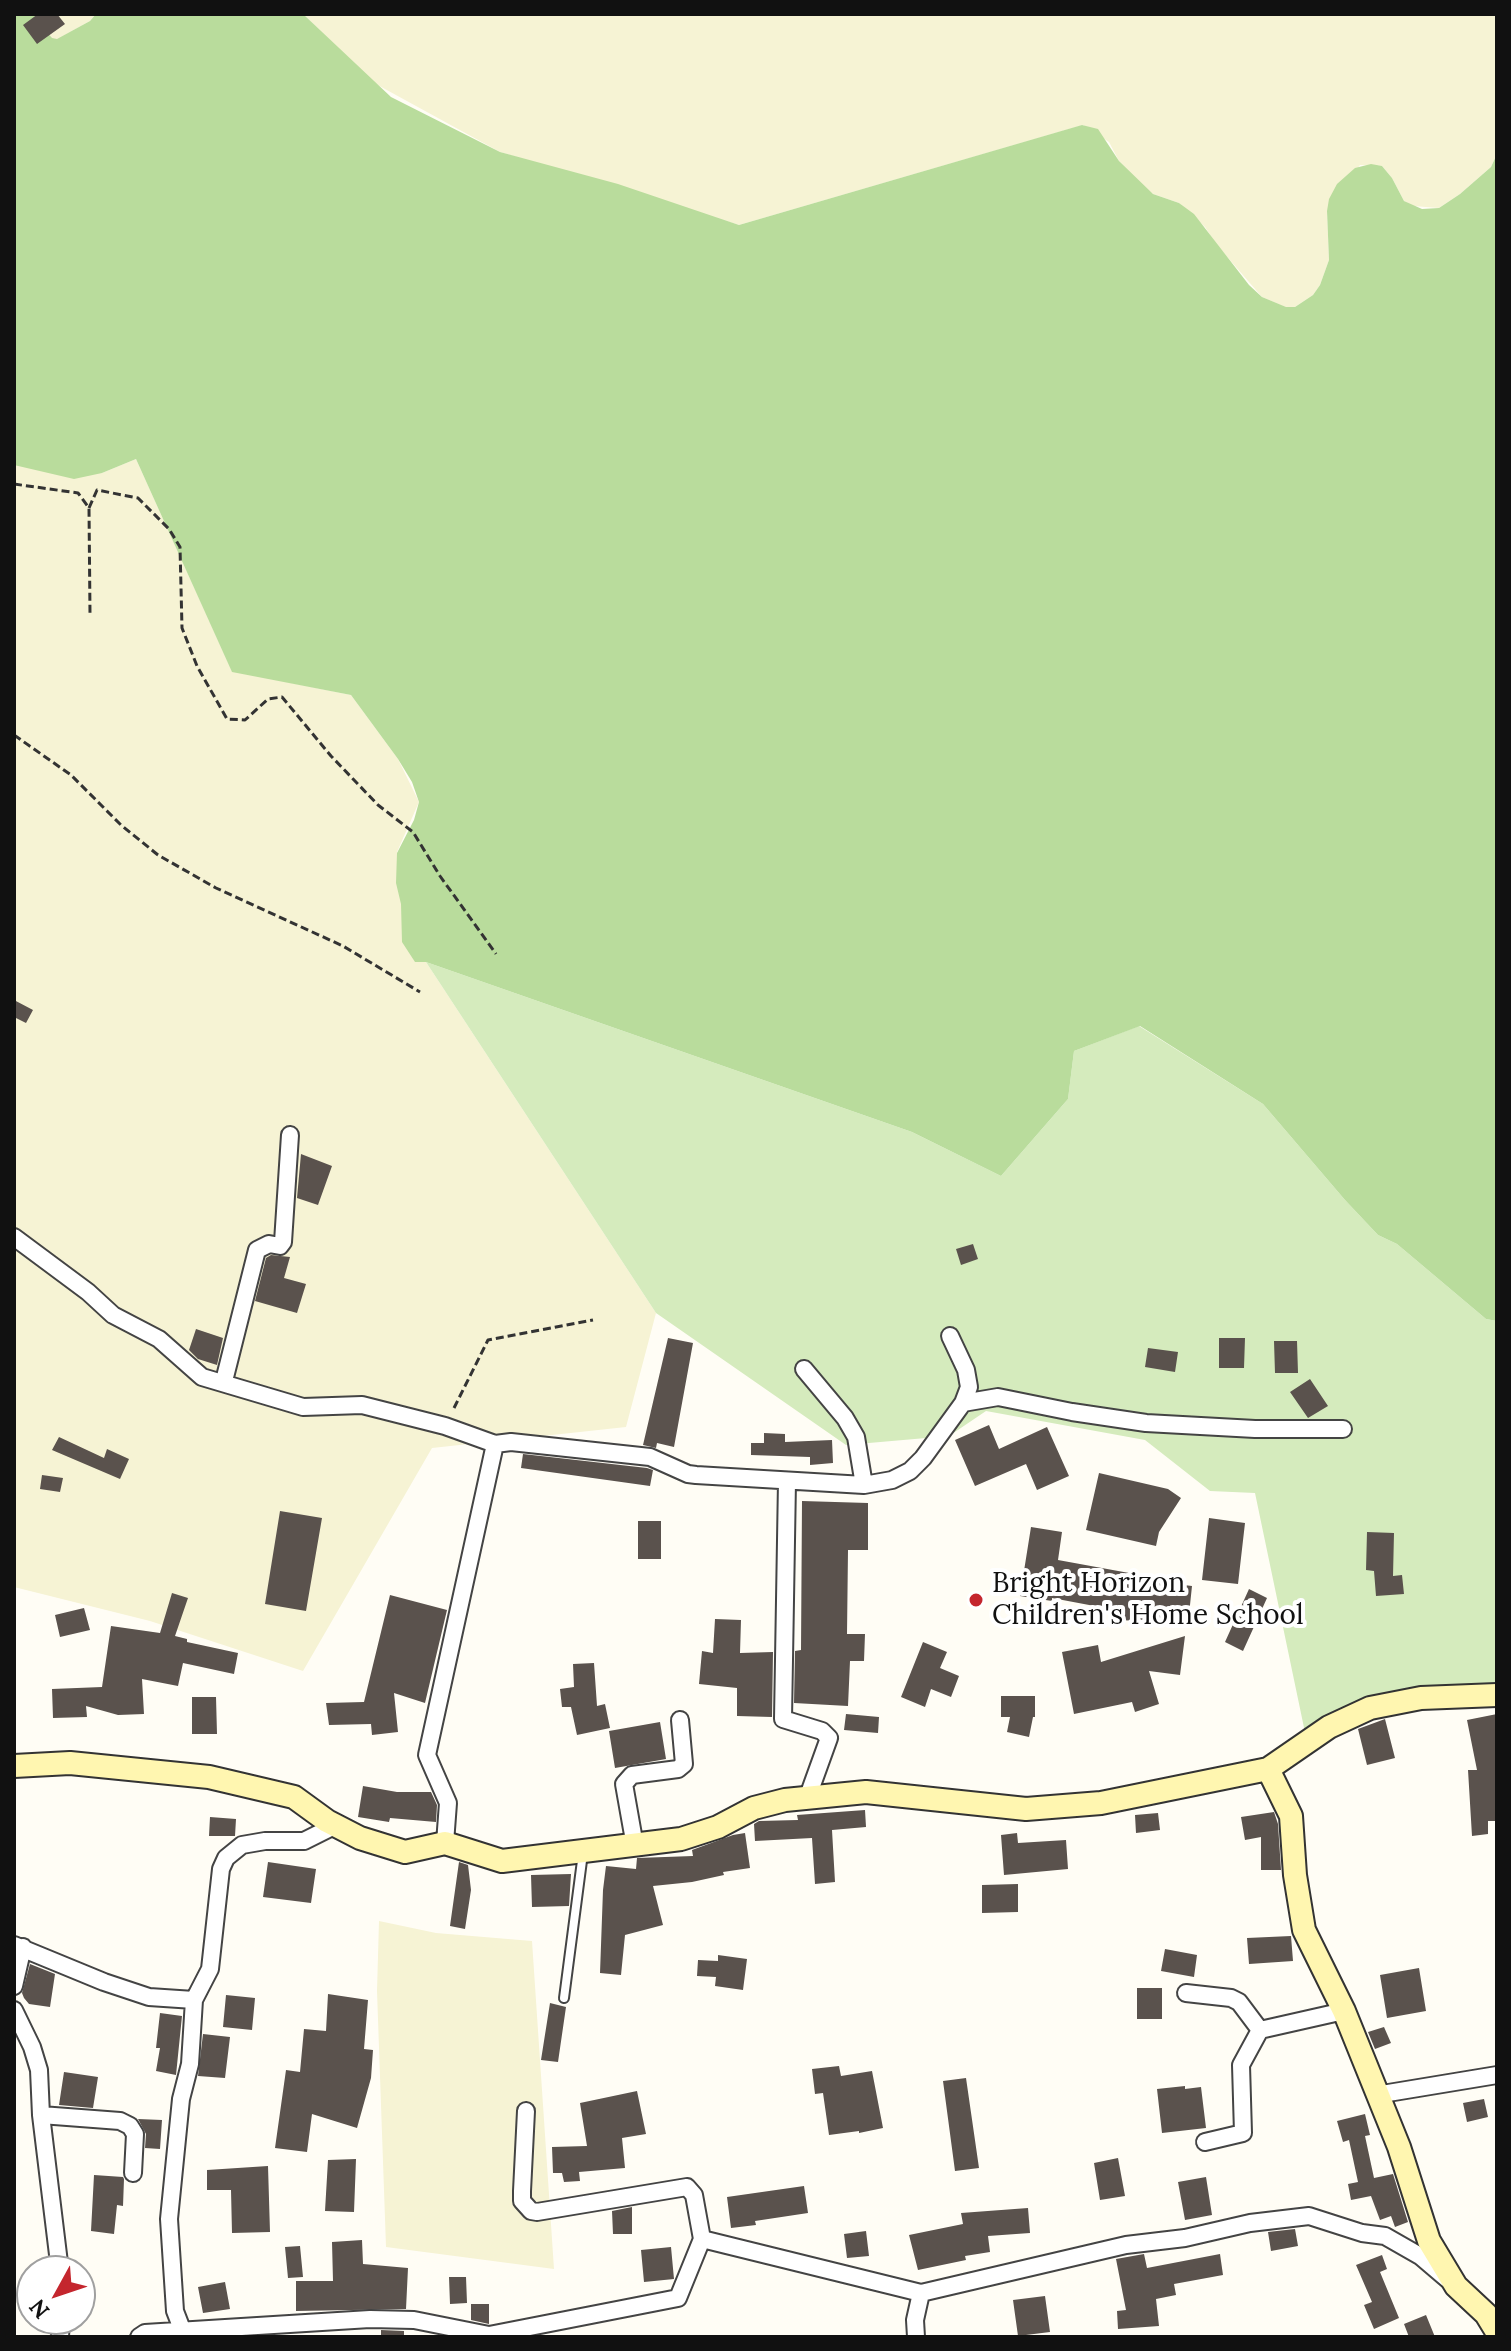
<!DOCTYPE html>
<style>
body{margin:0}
#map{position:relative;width:1511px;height:2351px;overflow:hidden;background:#fffdf5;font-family:Lora,serif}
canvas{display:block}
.frame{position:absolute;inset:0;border:16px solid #111;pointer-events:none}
.north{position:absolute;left:16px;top:2255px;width:80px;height:80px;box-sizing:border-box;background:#fff;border:2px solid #a0a0a0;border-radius:50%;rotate:230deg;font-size:22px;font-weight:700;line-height:32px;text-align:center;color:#111}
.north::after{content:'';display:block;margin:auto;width:28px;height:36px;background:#c4262e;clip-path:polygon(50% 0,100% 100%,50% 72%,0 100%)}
</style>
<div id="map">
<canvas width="1511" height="2351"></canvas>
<div class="frame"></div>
<div class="north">N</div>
</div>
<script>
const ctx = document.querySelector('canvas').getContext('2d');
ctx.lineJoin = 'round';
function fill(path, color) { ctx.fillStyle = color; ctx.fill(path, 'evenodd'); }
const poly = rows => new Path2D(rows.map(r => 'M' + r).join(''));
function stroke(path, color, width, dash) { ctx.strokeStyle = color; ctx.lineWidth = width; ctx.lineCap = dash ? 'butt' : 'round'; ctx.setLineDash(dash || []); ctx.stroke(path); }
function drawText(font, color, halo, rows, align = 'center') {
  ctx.font = font + ' Lora,serif'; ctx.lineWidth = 8; ctx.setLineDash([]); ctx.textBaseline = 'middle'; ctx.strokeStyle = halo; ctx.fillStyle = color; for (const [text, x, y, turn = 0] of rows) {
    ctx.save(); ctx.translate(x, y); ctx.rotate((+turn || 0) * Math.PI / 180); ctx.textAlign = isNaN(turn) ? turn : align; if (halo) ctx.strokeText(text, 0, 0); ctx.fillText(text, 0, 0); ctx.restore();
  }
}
const farmland = poly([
 [40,14,96,14,90,21,58,39,52,39,37,22],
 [303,14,1497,14,1497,154,1491,167,1460,194,1439,208,1413,206,1404,201,1392,178,1382,166,1360,165,1327,211,1329,260,1320,285,1313,295,1295,307,1285,307,1262,297,1216,244,1205,227,1179,203,1153,194,1139,183,1119,161,1109,142,1083,125,739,225,500,152,374,83],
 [136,459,232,671,351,695,398,759,419,802,397,852,426,962,656,1313,626,1427,432,1448,303,1671,150,1621,14,1587,14,463,102,473],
 [379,1921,436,1933,532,1941,554,2269,386,2247,377,1991]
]);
const green = poly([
 [426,962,912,1132,1001,1176,1068,1099,1074,1051,1139,1026,1263,1104,1345,1200,1378,1235,1397,1244,1486,1319,1497,1321,1497,1695,1370,1708,1307,1742,1255,1493,1210,1491,1145,1440,986,1411,949,1436,846,1445,656,1313]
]);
const forest = poly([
 [14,14,40,14,38,22,52,38,57,39,90,21,96,14,303,14,391,97,500,152,618,184,739,225,1082,125,1098,129,1119,161,1153,194,1179,203,1194,214,1249,285,1262,297,1286,307,1295,307,1313,295,1320,285,1329,260,1327,211,1329,199,1337,184,1355,168,1371,164,1382,166,1392,178,1404,201,1422,209,1439,208,1460,194,1491,167,1497,154,1497,1321,1486,1319,1397,1244,1378,1235,1345,1200,1263,1104,1140,1026,1074,1051,1068,1099,1001,1176,912,1132,426,962,415,962,402,942,401,904,396,883,397,853,414,820,419,802,412,782,398,759,351,695,232,672,136,459,102,473,74,479,14,465]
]);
const building = poly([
 [38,14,57,14,65,24,37,44,23,25],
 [14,1000,33,1010,26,1023,14,1017],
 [301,1154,332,1166,318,1205,297,1198],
 [973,1244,978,1259,961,1265,956,1249],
 [271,1255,290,1257,284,1278,306,1284,297,1313,255,1301,266,1258],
 [196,1329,223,1338,217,1365,198,1359,189,1350],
 [668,1338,693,1343,674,1447,657,1443,656,1448,643,1445],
 [1219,1338,1245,1338,1244,1368,1219,1368],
 [1274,1341,1297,1341,1298,1373,1275,1373],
 [1148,1348,1178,1352,1175,1372,1145,1367],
 [1310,1379,1328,1406,1308,1418,1290,1392],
 [989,1425,999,1449,1047,1427,1069,1476,1037,1490,1026,1464,975,1486,955,1440],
 [764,1433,785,1434,785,1442,832,1440,833,1463,810,1465,810,1457,751,1455,751,1443,764,1443],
 [59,1437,104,1458,107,1449,129,1459,120,1479,52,1450],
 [523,1454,647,1468,653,1470,650,1486,521,1468],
 [1099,1473,1168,1489,1181,1498,1159,1532,1156,1546,1086,1530],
 [42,1475,63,1478,60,1492,40,1489],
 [802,1501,868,1503,868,1550,848,1550,847,1634,865,1634,864,1661,850,1661,848,1706,794,1703,795,1651,801,1650],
 [280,1511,322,1518,306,1611,265,1604],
 [1209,1518,1245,1523,1238,1584,1202,1580],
 [638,1521,661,1521,661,1559,638,1559],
 [1031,1527,1062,1532,1058,1560,1151,1577,1151,1581,1192,1586,1188,1624,1120,1620,1121,1611,1052,1598,1052,1601,1020,1596],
 [1367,1532,1394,1533,1393,1576,1402,1575,1404,1594,1376,1596,1374,1571,1366,1570],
 [1249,1589,1267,1598,1243,1651,1225,1642],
 [172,1593,188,1598,175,1636,187,1639,187,1642,238,1653,234,1674,183,1663,178,1686,142,1679,144,1714,118,1715,86,1706,87,1717,53,1718,52,1689,102,1687,111,1626,160,1633],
 [390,1595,447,1610,425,1703,394,1693,398,1732,372,1735,371,1724,329,1725,326,1703,364,1702],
 [84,1608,90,1630,60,1637,55,1615],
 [715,1619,741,1620,740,1653,773,1652,772,1717,737,1716,737,1688,699,1684,702,1651,713,1653],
 [1185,1636,1180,1675,1149,1671,1159,1704,1135,1712,1132,1702,1074,1714,1062,1652,1098,1645,1101,1662],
 [923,1642,947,1652,940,1668,959,1676,951,1697,931,1689,925,1707,901,1697],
 [594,1663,597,1706,605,1704,610,1728,577,1735,571,1707,562,1707,560,1689,574,1687,573,1664],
 [1001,1696,1035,1696,1035,1717,1033,1717,1029,1737,1007,1732,1010,1717,1001,1717],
 [192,1697,216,1697,217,1734,192,1734],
 [846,1714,879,1717,878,1733,844,1730],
 [1497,1714,1497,1821,1488,1821,1488,1834,1472,1836,1468,1770,1477,1770,1467,1720],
 [1385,1719,1395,1758,1367,1765,1358,1729],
 [660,1722,666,1759,615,1768,609,1731],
 [363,1786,397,1792,431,1792,437,1805,436,1822,390,1818,389,1822,358,1817],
 [865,1810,866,1827,832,1830,835,1882,815,1884,812,1838,755,1841,754,1824,759,1821,798,1820,797,1815],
 [1274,1812,1278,1824,1281,1870,1261,1870,1261,1837,1245,1840,1241,1817],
 [1158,1813,1160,1830,1136,1833,1135,1815],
 [210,1817,236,1819,235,1836,209,1836],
 [745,1833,750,1868,723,1872,724,1875,692,1882,653,1886,663,1925,625,1935,621,1975,600,1973,603,1890,606,1866,636,1869,637,1858,693,1856,692,1850,733,1835],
 [1017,1833,1018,1843,1066,1840,1068,1869,1004,1875,1001,1835],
 [268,1862,316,1869,311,1903,263,1897],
 [459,1862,468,1865,471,1890,465,1929,450,1926],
 [571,1874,569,1906,532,1907,531,1875],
 [1018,1884,1018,1912,982,1913,982,1885],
 [1291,1936,1293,1961,1249,1964,1247,1938],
 [1165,1949,1197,1955,1194,1977,1161,1971],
 [718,1955,747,1959,743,1990,715,1986,716,1977,697,1976,698,1960,718,1961],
 [30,1964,55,1974,50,2007,29,2004,24,1998,22,1993],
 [1419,1968,1426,2011,1387,2018,1380,1975],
 [1137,1988,1162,1988,1162,2019,1137,2019],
 [328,1994,368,2000,364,2049,373,2050,371,2078,357,2128,312,2114,307,2152,275,2148,286,2070,300,2072,304,2029,326,2031],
 [226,1995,255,1998,252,2030,223,2027],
 [550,2003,566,2007,558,2062,541,2060],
 [160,2013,182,2016,176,2075,156,2071,160,2048,156,2048],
 [1384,2027,1391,2043,1375,2049,1368,2032],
 [203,2034,230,2037,225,2078,198,2076],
 [839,2066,841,2076,872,2071,883,2128,859,2133,859,2131,829,2135,823,2093,815,2094,812,2069],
 [64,2072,98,2077,93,2108,59,2105],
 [966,2078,979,2168,955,2171,943,2081],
 [1185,2086,1185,2089,1201,2087,1206,2128,1162,2133,1157,2089],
 [637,2091,646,2134,622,2138,625,2168,579,2172,580,2181,564,2182,562,2173,553,2173,552,2147,587,2146,580,2103],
 [1484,2099,1488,2117,1467,2122,1463,2103],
 [1365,2114,1370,2135,1365,2136,1374,2178,1393,2174,1408,2222,1395,2227,1391,2216,1380,2220,1371,2196,1351,2200,1348,2184,1358,2182,1349,2140,1343,2142,1337,2121],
 [138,2119,162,2120,160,2149,145,2148,146,2134],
 [1118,2158,1125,2196,1100,2200,1094,2163],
 [356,2159,354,2212,325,2211,328,2160],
 [268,2166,270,2232,232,2233,231,2190,207,2190,207,2170],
 [94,2175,123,2177,124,2179,123,2206,117,2205,114,2234,91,2231],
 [1206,2177,1212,2215,1185,2220,1178,2182],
 [804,2186,808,2213,755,2221,756,2225,731,2228,727,2197],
 [632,2207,632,2234,613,2234,612,2211],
 [1028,2208,1030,2233,988,2236,990,2252,965,2256,966,2260,918,2270,909,2235,963,2224,961,2213],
 [1295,2229,1298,2246,1271,2251,1268,2232],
 [866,2231,869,2256,847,2258,844,2234],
 [362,2240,363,2264,408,2268,406,2309,296,2311,296,2281,333,2281,332,2242],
 [300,2246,303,2277,288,2278,285,2247],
 [671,2247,674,2279,644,2282,641,2250],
 [1144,2254,1147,2268,1220,2254,1223,2275,1174,2284,1176,2295,1156,2299,1159,2326,1118,2329,1117,2311,1126,2310,1116,2259],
 [1382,2255,1387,2269,1380,2272,1399,2318,1374,2329,1364,2305,1372,2302,1356,2265],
 [449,2277,466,2277,467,2303,450,2304],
 [225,2282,230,2309,203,2313,198,2287],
 [1045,2296,1050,2332,1018,2336,1013,2300],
 [471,2304,489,2304,489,2324,471,2320],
 [1426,2315,1435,2337,1409,2337,1404,2324],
 [381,2330,404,2331,404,2337,381,2337]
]);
const path = poly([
 [14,484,78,493,89,508,90,614],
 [89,508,97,490,138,498,169,529,180,547,182,628,197,666,227,719,245,720,268,699,282,697,331,756,378,805,413,832,440,876,496,954],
 [14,735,71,775,121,825,158,855,216,888,343,946,420,992],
 [454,1408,488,1340,593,1320]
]);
const lane = poly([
 [564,1998,583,1853]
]);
const street = poly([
 [14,1237,88,1292,113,1315,159,1339,202,1377,303,1407,362,1405,445,1426,495,1444],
 [804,1369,845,1418,856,1437,864,1485],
 [224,1381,257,1250,269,1244,280,1246,283,1242,290,1135],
 [963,1403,998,1397,1072,1412,1146,1423,1255,1429,1343,1429],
 [787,1481,783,1719,822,1731,829,1738,807,1799],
 [445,1843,448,1803,427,1755,495,1444,511,1442,650,1457,688,1474,696,1475,864,1485,892,1480,910,1471,923,1458,963,1403,969,1387,966,1370,950,1336],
 [635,1846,624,1784,632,1775,678,1769,684,1764,680,1720],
 [14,1945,104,1982,149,1997,194,2000,190,2064,181,2099,169,2219,175,2311,185,2337],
 [14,1986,23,1947],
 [1186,1993,1231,1998,1239,2002,1260,2030],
 [194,2000,210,1969,221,1869,226,1858,242,1845,265,1841,304,1841,336,1825],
 [14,2010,32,2047,39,2070,41,2115,60,2271],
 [1376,2095,1497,2075],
 [526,2111,522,2191,522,2201,531,2211,537,2212,687,2187,694,2195,702,2239],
 [41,2115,120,2121,130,2126,135,2134,133,2173],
 [1205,2142,1243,2133,1241,2065,1260,2030,1344,2011],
 [921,2293,1126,2245,1185,2238,1250,2223,1309,2216,1362,2233,1385,2236,1420,2256,1447,2279],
 [60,2337,61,2319],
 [139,2337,145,2333,370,2319,414,2320,489,2335,678,2298,702,2239,921,2293,915,2320,916,2337]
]);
const secondary = poly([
 [14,1766,70,1763,209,1777,294,1797,327,1821,360,1838,405,1852,445,1843,502,1861,681,1839,718,1827,754,1808,785,1800,866,1792,1026,1809,1101,1803,1268,1769,1329,1727,1370,1708,1421,1698,1497,1695],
 [1268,1769,1291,1816,1295,1875,1304,1930,1344,2011,1399,2147,1429,2241,1456,2286,1486,2314,1497,2332]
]);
const markers = [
 [976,1600,8,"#c4262e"]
];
const poiNames = [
 ["Bright Horizon",992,1584],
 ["Children's Home School",992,1616]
];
fill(farmland, '#f6f3d4');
fill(green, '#d5ebbd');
fill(forest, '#b9dc9c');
fill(building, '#5a524d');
stroke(lane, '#444', 12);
stroke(street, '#444', 20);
stroke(secondary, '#333', 26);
stroke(path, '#333', 3, [8, 4]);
stroke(lane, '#fff', 8);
stroke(street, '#fff', 16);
stroke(secondary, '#fff6b0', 22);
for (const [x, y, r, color] of markers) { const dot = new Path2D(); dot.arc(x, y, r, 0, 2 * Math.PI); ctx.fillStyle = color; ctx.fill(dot); stroke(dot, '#fff', 3); }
drawText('28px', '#111', '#fff', poiNames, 'left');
</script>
